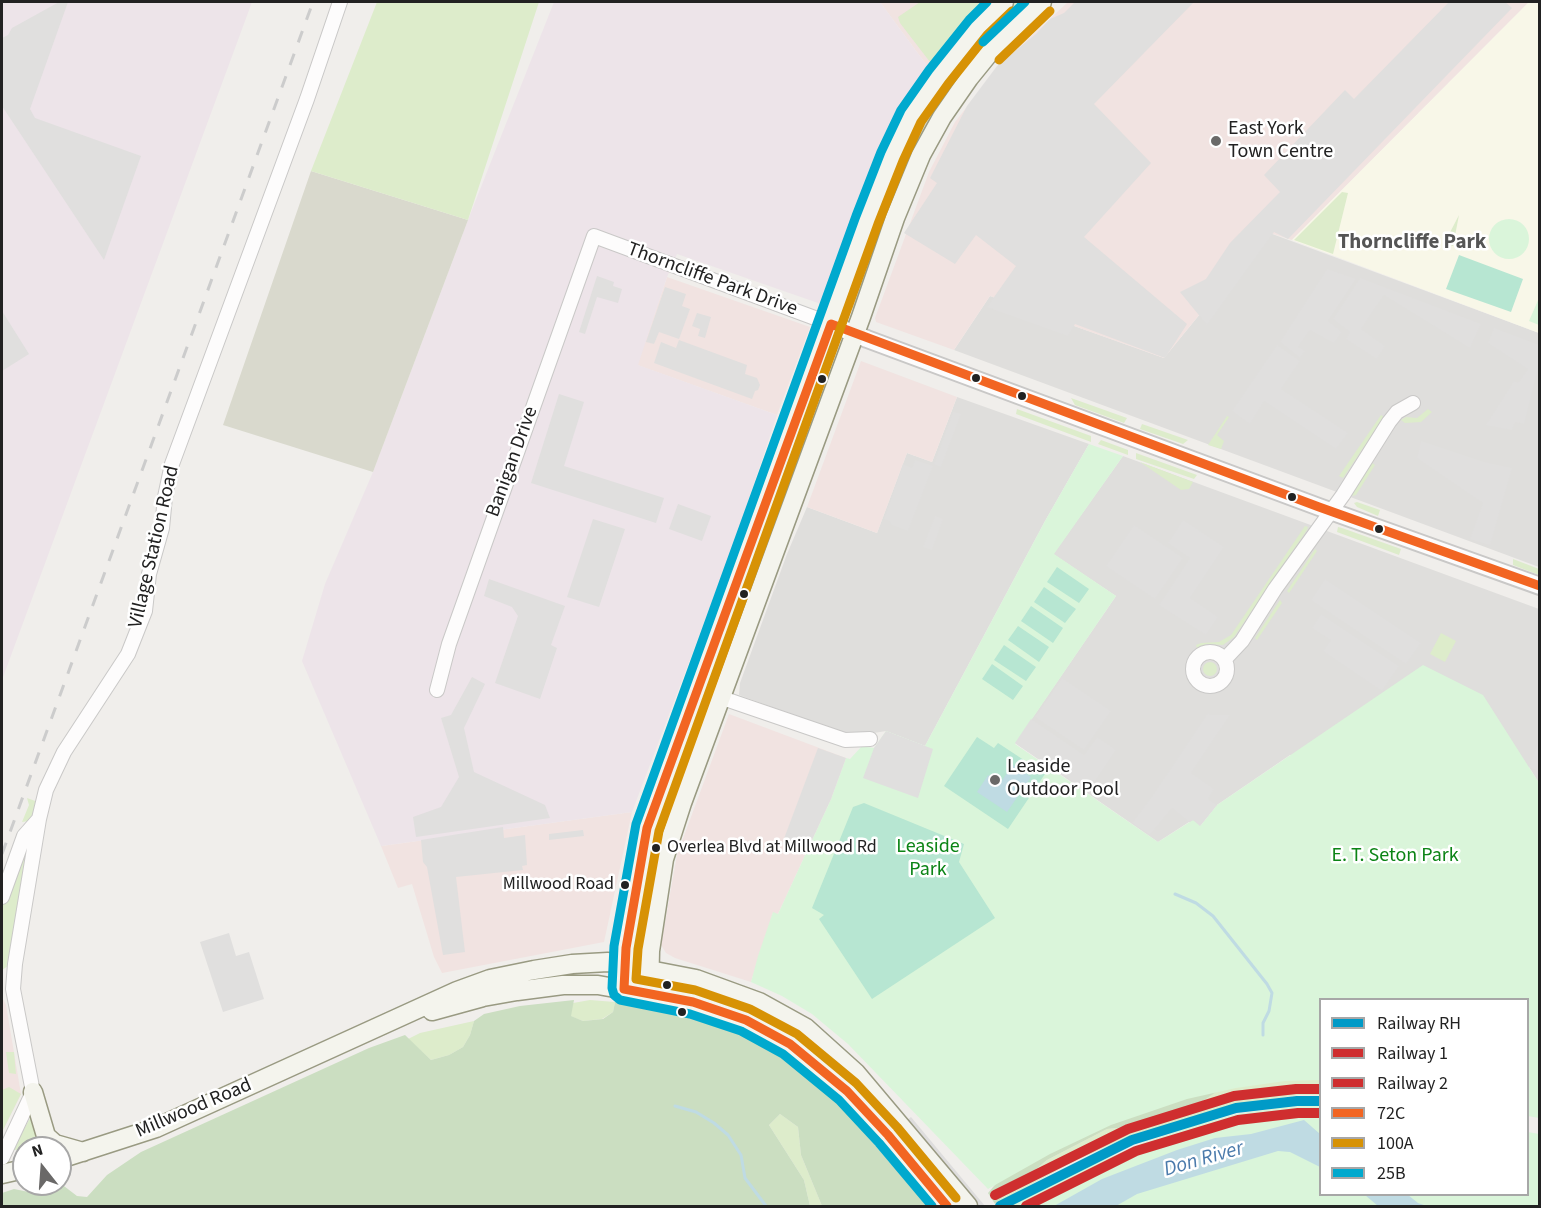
<!DOCTYPE html>
<style>
body{margin:0}
#map{position:relative;width:1541px;height:1208px;overflow:hidden;background:#f0eeeb;font-family:"Source Sans 3",sans-serif}
canvas{display:block}
.frame{position:absolute;inset:0;border:3px solid #222;pointer-events:none}
.legend{position:absolute;left:1319px;top:998px;width:210px;height:198px;box-sizing:border-box;background:#fff;border:2px solid #a7a7a7;margin:0;padding:8px 10px;list-style:none;font-size:18px;color:#222}
.legend li{display:flex;align-items:center;gap:12px;height:30px}
.legend b{width:30px;border:2px solid #a7a7a7}
.north{position:absolute;left:12px;top:1136px;width:60px;height:60px;box-sizing:border-box;background:#fff;border:2px solid #a7a7a7;border-radius:50%;rotate:343deg;font-size:16px;font-weight:700;line-height:24px;text-align:center;color:#222}
.north::after{content:'';display:block;margin:auto;width:21px;height:27px;background:#6a6968;clip-path:polygon(50% 0,100% 100%,50% 72%,0 100%)}
</style>
<div id="map">
<canvas width="1541" height="1208"></canvas>
<div class="frame"></div>
<ul class="legend">
<li><b style="height:8px;background:#009ac7"></b>Railway RH</li>
<li><b style="height:8px;background:#cf2e2f"></b>Railway 1</li>
<li><b style="height:8px;background:#cf2e2f"></b>Railway 2</li>
<li><b style="height:8px;background:#f26522"></b>72C</li>
<li><b style="height:8px;background:#d79205"></b>100A</li>
<li><b style="height:8px;background:#00a9ce"></b>25B</li>
</ul>
<div class="north">N</div>
</div>
<script>
const ctx = document.querySelector('canvas').getContext('2d');
ctx.lineJoin = 'round';
function fill(path, color) { ctx.fillStyle = color; ctx.fill(path, 'evenodd'); }
const poly = rows => new Path2D(rows.map(r => 'M' + r).join(''));
function stroke(path, color, width, dash) { ctx.strokeStyle = color; ctx.lineWidth = width; ctx.lineCap = dash ? 'butt' : 'round'; ctx.setLineDash(dash || []); ctx.stroke(path); }
function drawText(font, color, halo, rows, align = 'center') {
  ctx.font = font + ' "Source Sans 3",sans-serif'; ctx.lineWidth = 5; ctx.setLineDash([]); ctx.textBaseline = 'middle'; ctx.strokeStyle = halo; ctx.fillStyle = color; for (const [text, x, y, turn = 0] of rows) {
    ctx.save(); ctx.translate(x, y); ctx.rotate((+turn || 0) * Math.PI / 180); ctx.textAlign = isNaN(turn) ? turn : align; if (halo) ctx.strokeText(text, 0, 0); ctx.fillText(text, 0, 0); ctx.restore();
  }
}
const residential = poly([
 [1267,232,1539,333,1539,567,954,350,990,296,1164,358],
 [957,397,1089,444,1045,521,925,746,886,731,862,735,843,733,739,695,740,683,787,554,807,507,877,533,907,453,932,462],
 [1123,456,1539,609,1539,783,1529,767,1290,755,1217,805,1200,826,1189,822,1158,842,1015,743,1116,596,1053,554]
]);
const commercial = poly([
 [880,2,981,2,944,45,928,67],
 [1068,2,1529,2,1292,240,1267,232,1164,358,990,296,954,350,876,322,875,318,929,172,955,122,998,67],
 [667,277,810,327,777,415,637,365],
 [861,361,957,397,932,462,907,453,877,533,807,507],
 [729,714,846,758,831,799,778,914,773,913,751,982,675,958,666,953,661,945,677,855],
 [632,812,604,942,442,973,434,957,412,884,398,888,381,846],
 [2,997,6,1005,21,1094,2,1132]
]);
const industrial = poly([
 [2,2,252,2,2,680],
 [554,2,880,2,928,67,905,103,866,181,821,304,677,254,667,277,638,365,777,415,732,549,632,812,381,846,302,661,325,584,373,472,468,220]
]);
const education = poly([
 [1529,2,1539,2,1539,333,1292,240]
]);
const construction = poly([
 [972,48,978,51,979,55,855,309,850,308,848,302,867,252,879,206,905,143,940,85],
 [311,171,468,220,373,472,223,425]
]);
const grass = poly([
 [377,2,539,2,468,220,311,171],
 [920,2,981,2,930,62,900,23,898,17],
 [1011,2,1032,2,996,33,993,32,989,26],
 [1342,192,1348,193,1333,254,1294,240],
 [1459,215,1453,246,1444,244],
 [1071,398,1127,418,1124,423,1075,405],
 [1017,409,1091,436,1091,442,1016,414],
 [1428,409,1432,412,1421,422,1405,423,1401,420,1406,417,1417,418],
 [1381,415,1384,417,1343,478,1339,476],
 [1227,416,1229,417,1217,435,1224,441,1221,449,1208,445],
 [1142,424,1188,440,1183,444,1140,429],
 [1101,440,1128,450,1128,455,1098,444],
 [1136,453,1197,475,1194,479,1136,459],
 [1140,462,1193,482,1189,489,1181,490],
 [1372,463,1375,465,1356,495,1352,496,1355,488],
 [1357,502,1380,510,1378,516,1357,507,1354,503],
 [1305,526,1308,527,1307,530,1234,637,1223,645,1207,644,1197,648,1196,645,1201,643,1219,642,1231,635],
 [1338,527,1342,528,1401,549,1399,555,1337,532],
 [1315,549,1317,551,1289,593,1287,591],
 [1513,559,1539,569,1539,575,1513,565],
 [1280,600,1282,603,1257,640,1255,638],
 [1441,633,1456,641,1445,662,1430,654],
 '1203 669a7 7 0 1 1 14 0a7 7 0 1 1-14 0Z',
 [27,798,38,802,32,818,29,821,22,822,29,805],
 [29,837,10,961,8,966,2,970,2,908,27,839],
 [590,1000,615,1002,613,1012,602,1019,583,1021,570,1016,573,1003],
 [474,1021,470,1035,463,1047,449,1055,431,1060,408,1039,420,1033],
 [6,1052,14,1052,16,1074,9,1073],
 [1320,1074,1320,1095,1299,1095,1238,1104,1132,1135,1073,1162,995,1204,1047,1160,1107,1129,1137,1126,1183,1115,1222,1087],
 [9,1087,21,1094,2,1132,2,1090],
 [33,1113,45,1145,32,1148,30,1143,20,1146,21,1150,12,1150],
 [780,1114,798,1127,801,1155,822,1206,810,1206,804,1180,769,1125]
]);
const forest = poly([
 [574,1000,571,1016,583,1021,603,1019,613,1012,615,1002,643,1005,679,1011,717,1023,754,1038,786,1057,827,1089,927,1206,822,1206,801,1155,798,1127,780,1114,769,1125,804,1180,810,1206,2,1206,2,1193,14,1189,39,1194,60,1183,77,1196,87,1197,107,1175,141,1152,369,1048,405,1035,431,1060,449,1055,463,1047,470,1035,474,1021,484,1014,520,1006],
 [1223,1087,1183,1115,1137,1126,1107,1129,1047,1160,995,1204,988,1193,1010,1167,1046,1138]
]);
const park = poly([
 '1489 239a20 20 0 1 1 40 0a20 20 0 1 1-40 0Z',
 [1539,298,1539,325,1529,321],
 [1089,444,1123,456,1054,554,1116,596,1015,744,1158,842,1193,820,1201,825,1217,805,1423,665,1483,695,1539,783,1539,1118,1528,1116,1528,1000,1320,1000,1320,1080,1285,1081,1236,1088,1187,1099,1111,1125,1050,1154,988,1189,848,1044,812,1014,782,996,751,982,758,956,773,912,778,914,831,799,846,758,850,759,862,746,874,748,886,731,925,746,1045,521],
 [1320,1105,1320,1194,1528,1194,1528,1132,1539,1134,1539,1206,1010,1206,1067,1176,1140,1144,1187,1128,1236,1114,1286,1107]
]);
const pitch = poly([
 [1459,255,1523,279,1511,312,1446,289],
 [1057,567,1089,589,1079,603,1047,582],
 [1044,587,1076,609,1065,623,1034,602],
 [1031,606,1063,628,1053,643,1021,621],
 [1018,626,1049,647,1039,662,1008,640],
 [1004,645,1036,667,1026,681,994,660],
 [992,664,1023,686,1013,700,982,679],
 [977,737,994,748,998,743,1045,774,1008,829,944,786],
 [864,803,964,844,959,862,995,918,872,999,819,919,824,915,812,908,853,807]
]);
const parking = poly([
 [59,2,68,2,30,109,35,118,141,156,104,260,2,106,2,38,8,35,12,28],
 [1075,2,1194,2,1094,104,1151,163,1084,237,1187,324,1165,358,1075,324,1068,336,987,307,1016,266,976,235,955,264,904,233,937,183,930,178,967,106,997,66,1036,34,1050,19,1064,13],
 [1449,2,1505,2,1512,8,1288,239,1274,232,1207,325,1180,292,1206,279,1230,243,1280,192,1264,175,1345,90,1354,99],
 [1327,269,1356,279,1328,321,1342,332,1334,343,1310,330,1298,347,1305,351,1300,358,1280,342],
 [597,276,614,282,613,286,622,289,618,303,597,297,585,334,579,332],
 [1360,278,1481,324,1470,348,1384,295,1361,329,1385,346,1377,359,1346,339,1350,332,1333,319],
 [665,287,686,294,682,306,690,309,679,339,659,332,654,344,646,342],
 [2,311,29,354,2,371],
 [697,313,711,317,705,338,698,336,700,329,692,326],
 [1494,328,1539,345,1539,364,1524,424,1515,422,1512,430,1486,425,1514,381,1518,383,1528,369,1488,343],
 [679,340,747,365,745,374,757,378,760,385,758,390,755,391,752,399,654,363,661,342,676,348],
 [1277,345,1300,361,1281,389,1348,433,1336,449,1264,401,1250,424,1232,411],
 [559,394,584,402,564,466,664,498,656,523,531,483],
 [953,412,961,414,941,467,934,464],
 [1421,441,1484,462,1512,468,1490,545,1470,539,1483,503,1417,458],
 [915,460,933,466,908,531,892,525,890,521,884,519,903,464,912,468],
 [678,504,711,516,702,541,669,529],
 [935,516,943,519,932,550,923,547],
 [593,519,625,529,599,607,567,597],
 [1183,520,1224,547,1190,598,1218,617,1206,635,1159,605,1190,558,1168,543],
 [1134,525,1183,558,1155,599,1106,566],
 [489,579,565,606,551,645,557,648,540,699,495,683,518,616,512,607,484,596],
 [1325,579,1421,643,1406,664,1311,600],
 [1321,614,1399,666,1382,691,1323,651,1331,640,1312,628],
 [472,677,485,684,464,728,474,772,545,805,550,818,416,837,413,817,441,807,459,777,441,718,451,715],
 [1062,678,1111,711,1084,750,1035,717],
 [1208,713,1211,715,1230,715,1191,773,1214,789,1208,799,1217,805,1200,826,1193,820,1189,822,1172,808,1150,835,1132,823,1151,798],
 [1031,719,1084,755,1097,737,1116,750,1088,792,1015,743],
 [886,731,933,749,918,798,863,778,874,748],
 [1539,740,1539,771,1529,767],
 [818,748,846,758,831,799,806,853,782,844],
 [503,827,504,838,525,835,527,865,522,866,523,870,456,877,465,952,443,955,427,867,423,862,421,840],
 [583,830,584,836,549,840,549,834],
 [229,933,236,956,249,952,264,999,223,1012,200,942]
]);
const water = poly([
 [1013,765,1031,777,1007,812,977,792,988,775,1000,783],
 [1304,1120,1320,1134,1320,1167,1290,1152,1278,1151,1137,1194,1116,1206,1054,1206,1102,1179,1177,1150,1215,1138,1251,1134],
 [1365,1195,1408,1195,1418,1203,1427,1206,1378,1206]
]);
const pier = poly([
 [911,1117,985,1206,927,1206,876,1145]
]);
const stream = poly([
 [1175,894,1196,903,1213,916,1267,984,1272,993,1269,1011,1263,1023,1263,1035],
 [675,1106,696,1112,714,1123,728,1135,741,1155,745,1178,766,1206]
]);
const minor = poly([
 '1193 669a17 17 0 1 1 34 0a17 17 0 1 1-34 0Z',
 [1225,659,1242,641,1275,589,1343,495,1389,422,1397,412,1413,403],
 [696,689,845,740,870,739],
 [437,690,449,644,594,236,831,324],
 [2,897,24,836,39,819],
 [2,1158,33,1092,13,989,15,964,39,819,46,790,64,752,128,654,145,611,149,574,162,528,165,497,172,464,307,99,340,2]
]);
const tertiary = poly([
 [831,324,867,339,1319,507,1540,586]
]);
const secondary = poly([
 [624,989,626,948,647,828,867,220,892,156,911,116,938,77,978,27,1004,2],
 [649,993,650,951,664,859,682,803,861,317,895,218,921,155,942,117,969,78,995,46,1042,2],
 [432,1011,483,997,517,991,563,985,598,985,693,1002,746,1020,790,1044,844,1088,888,1135,947,1206],
 [33,1092,46,1136,55,1144,83,1152],
 [60,1159,156,1128,457,991,490,979,534,970,572,964,608,962,696,979,759,1002,806,1028,856,1073,968,1206],
 [2,1174,24,1169]
]);
const rail = poly([
 [2,854,313,2]
]);
const bus1 = poly([
 [947,1206,888,1135,847,1091,790,1044,746,1020,693,1002,624,989,626,948,647,828,831,324,1319,507,1540,586]
]);
const bus2 = poly([
 [999,60,1050,11],
 [956,1198,897,1127,856,1083,797,1034,750,1009,695,990,636,979,638,949,659,831,878,224,903,161,921,122,948,84,987,35,1012,11]
]);
const bus3 = poly([
 [983,42,1025,2],
 [932,1206,879,1143,839,1100,783,1054,741,1031,690,1014,620,1000,614,995,612,988,614,946,636,824,856,216,881,152,901,110,929,70,969,20,987,2]
]);
const rail1 = poly([
 [1000,1206,1132,1140,1236,1108,1297,1101,1320,1101]
]);
const rail2 = poly([
 [1026,1206,1136,1151,1238,1120,1298,1113,1320,1113]
]);
const rail3 = poly([
 [995,1195,1128,1129,1234,1096,1296,1089,1320,1089]
]);
const markers = [
 [1216,141,6,"#6a6968"],
 [976,378,5,"#222"],
 [822,379,5,"#222"],
 [1022,396,5,"#222"],
 [1292,497,5,"#222"],
 [1379,529,5,"#222"],
 [744,594,5,"#222"],
 [995,780,6,"#6a6968"],
 [656,848,5,"#222"],
 [625,885,5,"#222"],
 [667,985,5,"#222"],
 [682,1012,5,"#222"]
];
const busNames = [
 ["Overlea Blvd at Millwood Rd",667,848],
 ["Millwood Road",614,885,"right"]
];
const poiNames = [
 ["East York",1228,130],
 ["Town Centre",1228,153],
 ["Leaside",1007,768],
 ["Outdoor Pool",1007,791]
];
const streetNames = [
 ["Thorncliffe Park Drive",712,280,20],
 ["Banigan Drive",513,462,-70],
 ["Village Station Road",155,547,-77],
 ["Millwood Road",194,1109,-23]
];
const parkNames = [
 ["Leaside",928,848],
 ["Park",928,871],
 ["E. T. Seton Park",1395,857]
];
const neighbourhoodNames = [
 ["Thorncliffe Park",1412,243]
];
const waterNames = [
 ["Don River",1204,1160,-16]
];
fill(residential, '#dfdedc');
fill(commercial, '#f1e3e1');
fill(industrial, '#ede4e9');
fill(education, '#f8f7e8');
fill(construction, '#d9d9cd');
fill(grass, '#ddeccb');
fill(forest, '#cbdec1');
fill(park, '#daf5da');
fill(pitch, '#b7e6d2');
fill(parking, '#e0dfde');
fill(water, '#bfdbe3');
fill(pier, '#dedddd');
stroke(stream, '#bfdbe3', 3);
stroke(minor, '#c9c8c7', 16);
stroke(tertiary, '#c9c8c7', 20);
stroke(secondary, '#999a82', 21);
stroke(minor, '#fdfcfc', 14);
stroke(tertiary, '#fdfcfc', 16);
stroke(secondary, '#f4f4ed', 18);
stroke(rail, '#ccc', 3, [12, 12]);
stroke(bus1, '#f26522', 9);
stroke(bus2, '#d79205', 9);
stroke(bus3, '#00a9ce', 9);
stroke(rail1, '#009ac7', 10);
stroke(rail2, '#cf2e2f', 10);
stroke(rail3, '#cf2e2f', 10);
for (const [x, y, r, color] of markers) { const dot = new Path2D(); dot.arc(x, y, r, 0, 2 * Math.PI); ctx.fillStyle = color; ctx.fill(dot); stroke(dot, '#fff', 2); }
drawText('18px', '#222', '#fff', busNames, 'left');
drawText('20px', '#222', '#fff', poiNames, 'left');
drawText('20px', '#222', '#fff', streetNames);
drawText('20px', '#0c8416', '#fff', parkNames);
drawText('bold 21px', '#555', '#fff', neighbourhoodNames);
drawText('italic 21px', '#4a7aab', '#fff', waterNames);
</script>
